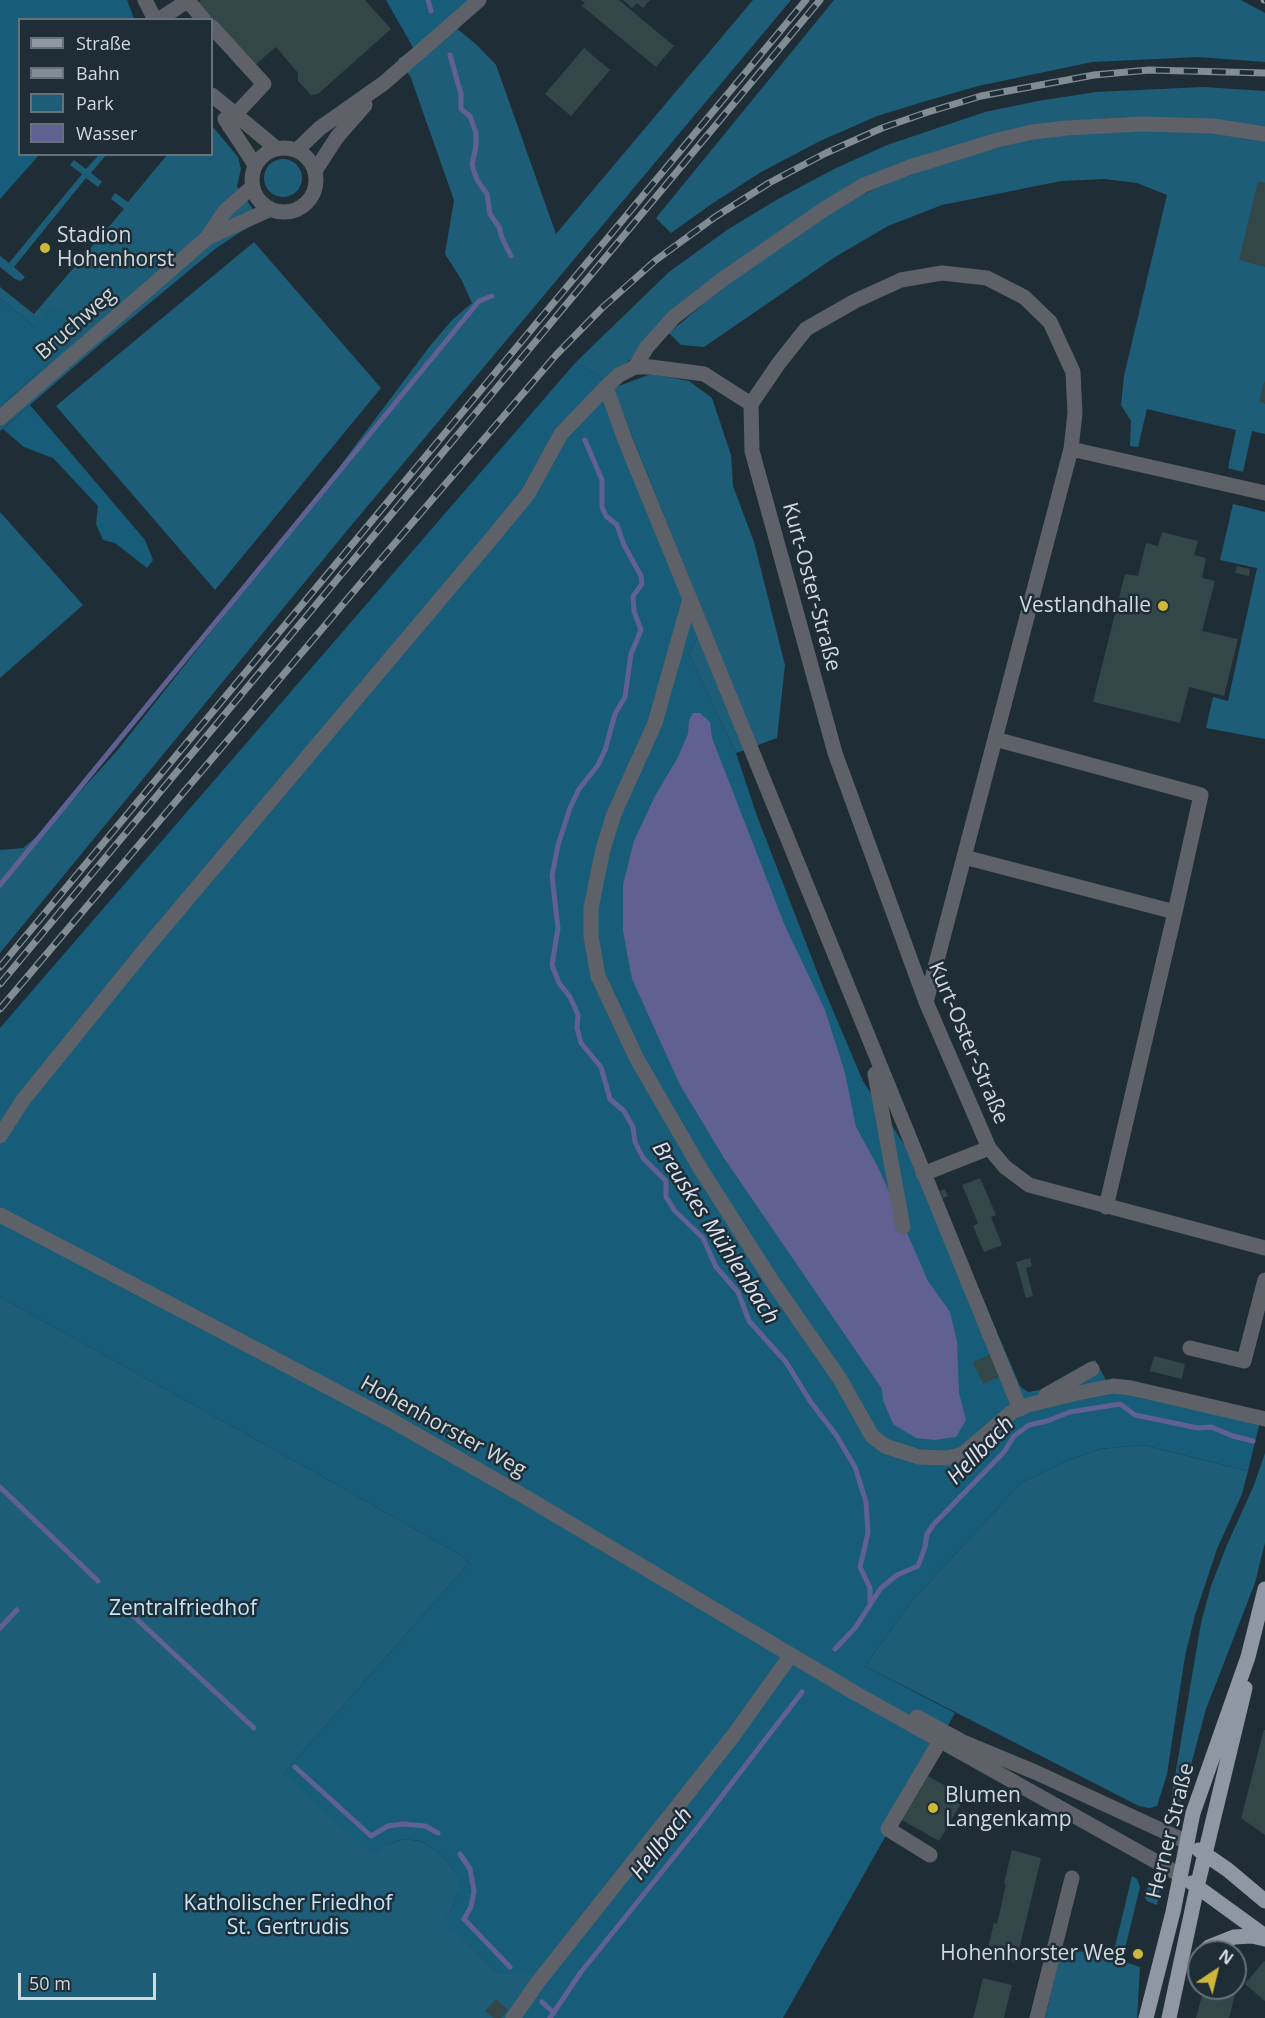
<!DOCTYPE html>
<meta charset="utf-8">
<style>
body{margin:0}
#map{position:relative;width:1265px;height:2018px;overflow:hidden;background:#1f2e36;font-family:"Open Sans",sans-serif}
canvas{display:block}
.legend{position:absolute;left:18px;top:18px;width:195px;height:138px;box-sizing:border-box;background:#1f2e36;border:2px solid #667279;margin:0;padding:8px 10px;list-style:none;font-size:18px;color:#d0d9de}
.legend li{display:flex;align-items:center;gap:12px;height:30px}
.legend b{width:30px;border:2px solid #667279}
.north{position:absolute;left:1187px;top:1940px;width:60px;height:60px;box-sizing:border-box;background:#1f2e36;border:2px solid #667279;border-radius:50%;rotate:35deg;font-size:16px;font-weight:700;line-height:24px;text-align:center;color:#d0d9de}
.north::after{content:'';display:block;margin:auto;width:21px;height:27px;background:#cfb837;clip-path:polygon(50% 0,100% 100%,50% 72%,0 100%)}
.scale{position:absolute;left:18px;top:1973px;width:138px;height:27px;box-sizing:border-box;border:3px solid #d0d9de;border-top:0;padding-left:8px;font-size:18px;line-height:21px;white-space:nowrap;color:#d0d9de;-webkit-text-stroke:4px #1f2e36;paint-order:stroke}
</style>
<div id="map">
<canvas width="1265" height="2018"></canvas>
<ul class="legend">
<li><b style="height:8px;background:#8f97a4"></b>Straße</li>
<li><b style="height:8px;background:#818d93"></b>Bahn</li>
<li><b style="height:16px;background:#1e5d78"></b>Park</li>
<li><b style="height:16px;background:#606093"></b>Wasser</li>
</ul>
<div class="north">N</div>
<div class="scale">50 m</div>
</div>
<script>
const ctx = document.querySelector('canvas').getContext('2d');
ctx.lineJoin = 'round';
function fill(path, color) { ctx.fillStyle = color; ctx.fill(path, 'evenodd'); }
const poly = rows => new Path2D(rows.map(r => 'M' + r).join(''));
function stroke(path, color, width, dash) { ctx.strokeStyle = color; ctx.lineWidth = width; ctx.lineCap = dash ? 'butt' : 'round'; ctx.setLineDash(dash || []); ctx.stroke(path); }
function drawText(font, color, halo, rows, align = 'center') {
  ctx.font = font + ' "Open Sans",sans-serif'; ctx.lineWidth = 5; ctx.setLineDash([]); ctx.textBaseline = 'middle'; ctx.strokeStyle = halo; ctx.fillStyle = color; for (const [text, x, y, turn = 0] of rows) {
    ctx.save(); ctx.translate(x, y); ctx.rotate((+turn || 0) * Math.PI / 180); ctx.textAlign = isNaN(turn) ? turn : align; if (halo) ctx.strokeText(text, 0, 0); ctx.fillText(text, 0, 0); ctx.restore();
  }
}
const green = poly([
 [753,0,791,0,345,533,0,953,0,850,23,848,48,827,116,752,298,522,430,346,452,320,472,303,461,279,445,254,454,200,411,78,398,59,414,49,448,21,478,46,496,65,556,234],
 [834,0,1241,0,1265,13,1265,62,1198,57,1092,62,978,86,926,101,877,116,820,141,761,172,713,203,671,233,656,218],
 [1203,87,1265,91,1265,128,1212,120,1131,117,1066,121,821,204,715,277,636,355,606,380,576,362,669,272,727,230,778,199,834,169,887,145,985,112,1038,101,1096,92],
 [212,126,238,157,241,169,237,186,261,221,242,231,215,249,98,346,0,431,0,407,83,331,34,326,0,298,0,287,34,314,124,209,111,199,115,193,128,202,167,155,212,154],
 [1140,131,1213,132,1265,140,1265,434,1252,431,1243,472,1228,468,1236,430,1147,409,1138,447,1130,446,1131,421,1121,405,1124,376,1167,195,1137,183,1104,179,1061,181,942,205,888,226,835,257,704,347,681,345,669,333,728,283,830,212,868,192,914,172,1033,138,1070,133],
 [99,155,106,155,91,173,102,182,98,187,86,178,14,267,25,277,21,281,15,279,0,267,0,256,9,263,82,174,70,165,74,160,86,169],
 '264 178a19 19 0 1 1 38 0a19 19 0 1 1-38 0Z',
 [254,242,381,388,215,590,56,406],
 [651,374,689,381,712,398,731,455,733,486,754,542,785,665,777,738,736,753,689,654,706,620,613,388],
 [1233,504,1265,512,1265,739,1206,728,1213,697,1228,701,1257,568,1220,560],
 [0,512,83,605,0,678],
 [0,1297,323,1477,462,1556,469,1563,283,1774,386,1845,403,1839,420,1841,434,1849,447,1861,458,1876,458,1892,452,1909,444,1920,498,1974,535,1974,540,1978,507,2018,0,2018],
 [1143,1445,1248,1471,1242,1494,1217,1549,1195,1615,1185,1656,1167,1774,1157,1806,1149,1808,1139,1806,865,1666,911,1602,1021,1483,1067,1461,1100,1449],
 [1265,1453,1265,1543,1255,1583,1206,1709,1181,1802,1171,1800,1201,1623,1211,1586,1227,1545,1254,1485],
 [1132,1876,1137,1879,1140,1887,1122,1961,1140,1967,1137,2018,1045,2018,1062,1947,1112,1959],
 [1154,1876,1160,1887,1157,1905,1147,1901,1145,1898,1148,1886]
]);
const forest = poly([
 [0,0,127,0,134,19,20,20,20,154,39,155,0,199],
 [386,0,471,0,414,49],
 [0,298,34,326,52,304,83,331,0,407],
 [576,362,606,380,613,388,706,620,689,654,736,753,757,816,823,987,863,1081,942,1203,1020,1386,1028,1392,1040,1390,1095,1360,1106,1380,1130,1380,1261,1418,1248,1471,1143,1445,1100,1449,1067,1461,1021,1483,911,1602,865,1666,955,1713,783,2018,507,2018,539,1978,535,1974,498,1974,443,1920,452,1909,458,1892,458,1876,447,1861,434,1849,420,1841,403,1839,386,1845,373,1856,283,1774,469,1563,462,1556,323,1477,0,1297,0,1028],
 [30,405,145,540,153,560,147,568,115,543,103,540,96,524,98,506,53,458,24,447,3,429]
]);
const water = poly([
 [693,713,700,713,710,722,712,738,785,926,825,1010,845,1073,856,1127,879,1169,928,1281,950,1312,957,1342,959,1393,966,1420,956,1437,935,1440,916,1438,893,1424,883,1400,882,1389,724,1158,680,1085,632,979,623,931,623,885,634,841,655,796,677,759,688,734,689,720]
]);
const stream = poly([
 [428,0,431,11],
 [450,55,461,94,461,109,470,116,476,133,476,146,472,165,477,180,487,194,490,214,499,227,502,238,511,256],
 [585,440,602,480,602,507,606,516,617,525,624,545,641,576,642,584,633,596,634,611,641,630,631,654,625,697,615,714,605,750,598,765,579,789,570,808,558,845,552,876,558,928,552,965,559,983,570,997,578,1015,577,1028,581,1043,601,1067,610,1099,624,1111,633,1127,635,1142,643,1158,666,1181,666,1197,675,1211,703,1238,716,1267,738,1292,749,1321,786,1362,810,1401,836,1435,855,1467,866,1502,868,1533,860,1567,870,1588,870,1605],
 [0,885,479,301,492,296],
 [0,1487,98,1581],
 [129,1612,254,1728],
 [0,1628,17,1610],
 [835,1649,855,1628,881,1588,897,1575,918,1566,925,1547,927,1534,933,1525,1004,1452,1014,1436,1029,1425,1047,1421,1070,1412,1120,1404,1135,1415,1198,1428,1211,1427,1233,1436,1253,1441],
 [295,1767,371,1836,388,1826,403,1824,425,1826,438,1833],
 [460,1854,470,1869,474,1891,471,1907,464,1919,510,1967],
 [542,2002,554,2013],
 [550,2018,581,1972,698,1827,802,1692]
]);
const building = poly([
 [201,0,365,0,391,29,318,94,311,95,298,81,298,73,276,47,255,65,198,3],
 [581,0,619,0,674,46,656,67,582,6,585,3],
 [623,0,650,0,643,8,637,3,632,8],
 [584,48,610,70,571,116,545,94],
 [1258,181,1265,183,1265,267,1239,260],
 [1264,382,1265,382,1265,404,1259,402],
 [1162,532,1198,541,1194,555,1206,558,1202,578,1215,581,1202,631,1238,639,1224,696,1189,687,1180,723,1093,702,1125,574,1138,576,1146,543,1158,546],
 [1237,566,1250,569,1249,576,1235,573],
 [980,1178,996,1215,991,1217,1002,1245,984,1252,973,1226,978,1223,962,1185],
 [945,1189,948,1196,943,1198,940,1191],
 [1030,1258,1032,1266,1026,1268,1033,1296,1026,1298,1016,1262],
 [991,1354,1001,1376,983,1384,973,1362],
 [1154,1356,1185,1364,1182,1379,1150,1371],
 [1264,1730,1265,1730,1265,1835,1241,1818],
 [928,1776,965,1797,939,1841,902,1820],
 [1012,1850,1041,1858,1016,1963,986,1956,994,1923,997,1924,1006,1884,1004,1883],
 [1264,1961,1265,1962,1265,2001,1245,1984],
 [983,1978,1012,1985,1004,2018,973,2018],
 [1204,1988,1228,1988,1236,1990,1229,2018,1196,2018],
 [496,1999,508,2010,501,2018,493,2018,485,2011]
]);
const minor = poly([
 [145,0,155,20],
 [188,1,204,20],
 [158,20,189,0],
 [212,27,264,84,235,115,229,126],
 [212,95,276,148],
 [225,119,255,165],
 '252 180a32 32 0 1 1 64 0a32 32 0 1 1-64 0Z',
 [297,150,320,128,384,83,479,0],
 [315,171,337,137,365,105],
 [207,238,271,209],
 [635,367,647,347,674,317,723,279,826,208,864,185,910,167,998,140,1032,132,1067,128,1139,124,1213,126,1265,134],
 [606,387,625,440,690,599,655,723,614,814,603,849,591,908,591,936,598,976,637,1059,700,1168,772,1281,840,1379,872,1436,885,1446,919,1457,948,1458,963,1454,1012,1412,1028,1405,1073,1394,1113,1386,1131,1388,1265,1419],
 [0,418,207,238,225,211,252,187],
 [1265,493,1071,449,1075,413,1073,372,1050,322,1024,297,987,278,942,273,901,280,855,301,806,329,779,363,751,404,752,451,835,753,926,1002,989,1148,1005,1167,1029,1185,1265,1248],
 [690,599,1020,1409],
 [964,857,1175,912,1201,795,995,739],
 [926,1002,1071,449],
 [875,1074,903,1227],
 [0,1136,23,1100,147,947,496,533,528,494,561,434,606,387,619,375,635,367,651,367,704,374,751,404],
 [923,1174,989,1148],
 [1106,1207,1175,912],
 [0,1215,389,1419,522,1495,855,1693,1180,1875],
 [1190,1348,1244,1361,1265,1280],
 [1046,1395,1092,1369],
 [917,1717,965,1743,1035,1772,1187,1842],
 [930,1855,888,1829,940,1741],
 [513,2018,538,1982,733,1736,791,1655],
 [1037,2018,1072,1878]
]);
const major = poly([
 [1199,1850,1228,1870,1265,1901],
 [1192,1883,1265,1936],
 [1204,1952,1209,1947,1234,1937,1252,1936,1265,1939],
 [1146,2018,1173,1912,1193,1813,1248,1657,1265,1589],
 [1169,2018,1197,1887,1245,1688]
]);
const rail = poly([
 [1264,0,1265,0],
 [0,967,806,0],
 [0,984,820,0],
 [0,1009,377,564,556,355,602,308,656,260,715,217,769,183,826,153,882,128,928,112,981,96,1094,75,1149,70,1265,73]
]);
const markers = [
 [45,248,6,"#cfb837"],
 [1163,606,6,"#cfb837"],
 [933,1808,6,"#cfb837"],
 [1138,1954,6,"#cfb837"]
];
const poiNames = [
 ["Stadion",57,236],
 ["Hohenhorst",57,260],
 ["Vestlandhalle",1151,606,"right"],
 ["Blumen",945,1796],
 ["Langenkamp",945,1820],
 ["Hohenhorster Weg",1126,1954,"right"]
];
const streetNames = [
 ["Bruchweg",76,324,-41],
 ["Kurt-Oster-Straße",811,587,75],
 ["Kurt-Oster-Straße",968,1043,67],
 ["Hohenhorster Weg",443,1427,29],
 ["Herner Straße",1171,1831,-76]
];
const parkNames = [
 ["Zentralfriedhof",183,1609],
 ["Katholischer Friedhof",288,1904],
 ["St. Gertrudis",288,1928]
];
const waterNames = [
 ["Breuskes Mühlenbach",715,1233,57],
 ["Hellbach",981,1451,-46],
 ["Hellbach",662,1844,-52]
];
fill(green, '#1e5d78');
fill(forest, '#175d79');
fill(water, '#606093');
stroke(stream, '#606093', 5);
fill(building, '#334648');
stroke(minor, '#5e6268', 15);
stroke(major, '#8f97a4', 15);
stroke(rail, '#818d93', 7);
stroke(rail, '#1f2e36', 4.5, [14]);
for (const [x, y, r, color] of markers) { const dot = new Path2D(); dot.arc(x, y, r, 0, 2 * Math.PI); ctx.fillStyle = color; ctx.fill(dot); stroke(dot, '#1f2e36', 2); }
drawText('21px', '#d0d9de', '#1f2e36', poiNames, 'left');
drawText('21px', '#d0d9de', '#1f2e36', streetNames);
drawText('21px', '#c3e6f8', '#1f2e36', parkNames);
drawText('italic 22px', '#e1e2f2', '#1f2e36', waterNames);
</script>
